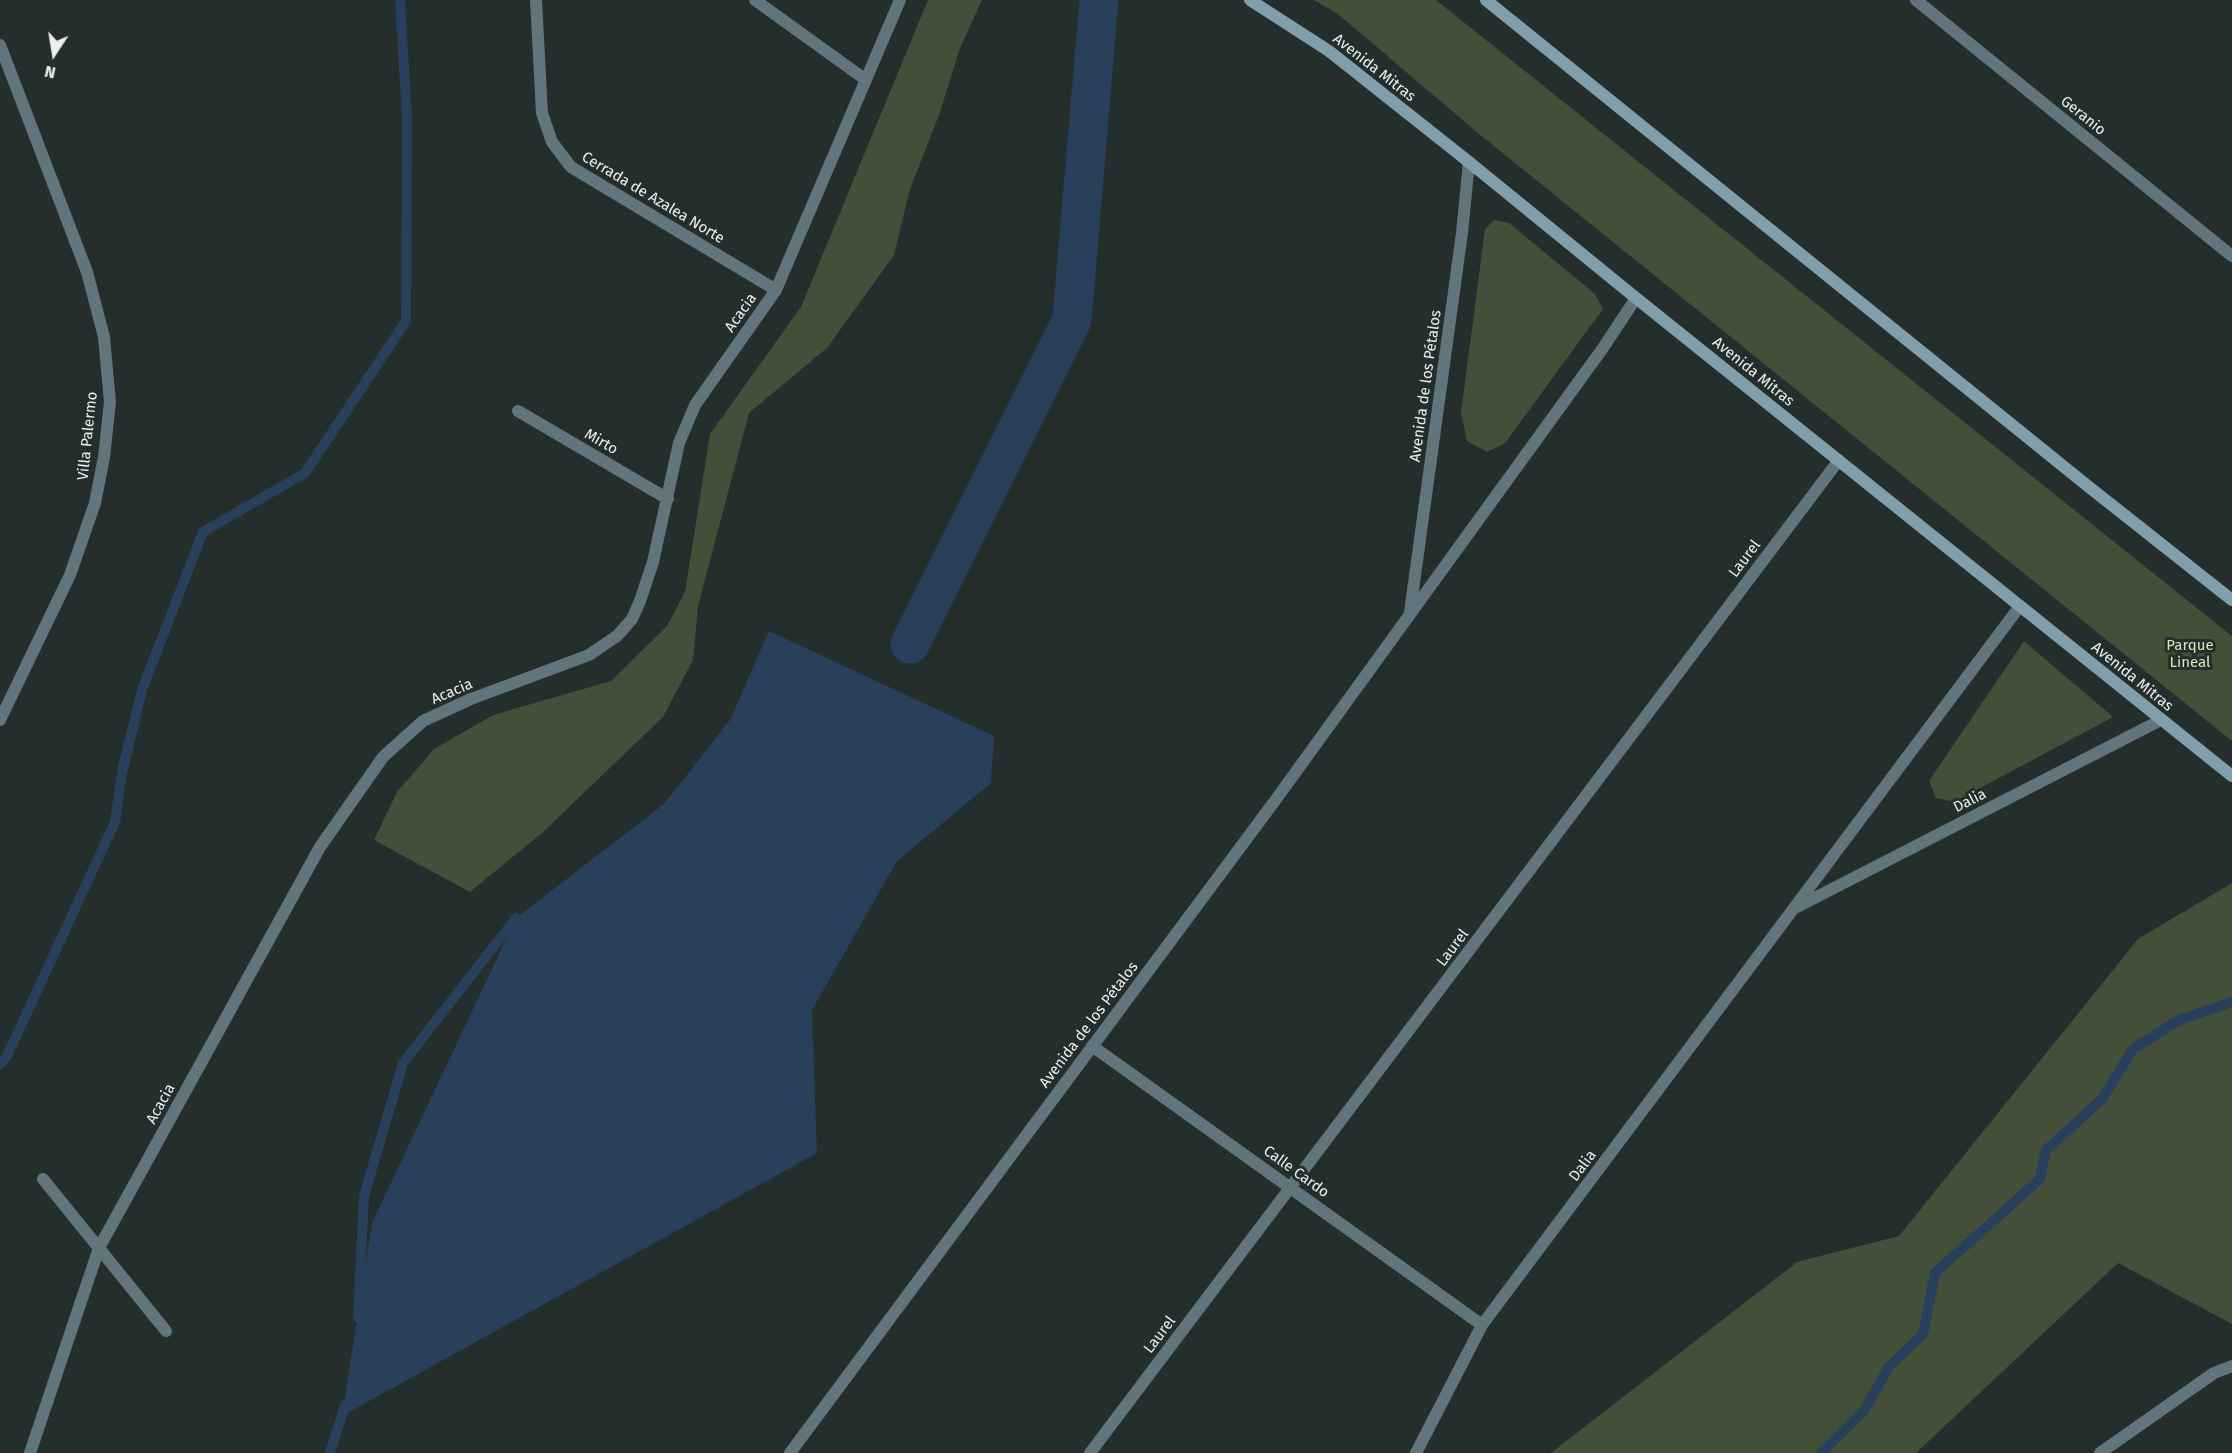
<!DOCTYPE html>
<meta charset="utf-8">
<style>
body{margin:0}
#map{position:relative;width:2232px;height:1453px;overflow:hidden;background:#242e2d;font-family:"Fira Sans",sans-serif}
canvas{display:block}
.north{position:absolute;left:24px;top:24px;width:60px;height:60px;-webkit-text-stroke:4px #242e2d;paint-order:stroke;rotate:192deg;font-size:16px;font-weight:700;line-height:24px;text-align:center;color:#eaf0ef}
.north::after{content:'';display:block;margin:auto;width:21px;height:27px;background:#eaf0ef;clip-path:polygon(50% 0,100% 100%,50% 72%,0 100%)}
</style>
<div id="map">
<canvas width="2232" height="1453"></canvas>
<div class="north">N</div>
</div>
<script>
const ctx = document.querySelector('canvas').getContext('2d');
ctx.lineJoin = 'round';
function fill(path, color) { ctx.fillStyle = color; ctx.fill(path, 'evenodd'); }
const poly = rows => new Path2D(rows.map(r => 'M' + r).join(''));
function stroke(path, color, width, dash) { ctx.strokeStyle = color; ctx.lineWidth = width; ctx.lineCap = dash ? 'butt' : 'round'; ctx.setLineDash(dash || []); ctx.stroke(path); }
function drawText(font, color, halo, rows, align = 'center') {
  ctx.font = font + ' "Fira Sans",sans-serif'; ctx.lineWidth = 6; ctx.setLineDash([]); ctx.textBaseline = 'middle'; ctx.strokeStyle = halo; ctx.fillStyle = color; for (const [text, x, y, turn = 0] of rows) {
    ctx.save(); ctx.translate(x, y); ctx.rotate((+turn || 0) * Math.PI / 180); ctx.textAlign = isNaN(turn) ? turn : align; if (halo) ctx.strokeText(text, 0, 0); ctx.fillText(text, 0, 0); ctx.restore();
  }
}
const green = poly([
 [928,0,982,0,960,48,939,115,910,189,894,255,827,348,749,413,698,606,693,660,663,717,543,832,470,892,374,840,397,792,434,749,493,715,611,681,667,626,685,592,710,434,801,307],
 [1314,0,1436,0,2232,636,2232,741,1479,134,1338,14],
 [1494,220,1509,223,1595,294,1603,309,1505,443,1487,452,1467,441,1461,413,1485,229],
 [2024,641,2113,717,1954,802,1936,798,1929,781],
 [2232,883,2232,1324,2118,1263,1916,1453,1551,1453,1797,1262,1899,1236,2138,939]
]);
const water = poly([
 [769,631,994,736,991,783,897,861,812,1010,817,1153,342,1416,372,1223,516,918,664,804,730,720]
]);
const stream = poly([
 [0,1064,7,1056,115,822,122,772,143,687,203,532,305,473,406,321,407,119,400,0],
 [358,1318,364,1196,403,1063,516,918],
 [330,1453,345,1405],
 [1821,1453,1864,1411,1888,1368,1923,1334,1935,1273,2040,1179,2046,1150,2102,1099,2133,1049,2179,1020,2232,1002]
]);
const canal = poly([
 [910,644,1072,320,1099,0]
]);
const street = poly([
 [536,0,542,113,552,142,571,167,776,290],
 [755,0,866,80],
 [1916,0,2232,256],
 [0,45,87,272,104,337,110,402,104,457,95,503,70,575,0,720],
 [518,411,668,499],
 [1410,612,1462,233,1469,162],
 [1797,907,2161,720],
 [1092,1046,1482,1325],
 [43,1179,166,1331],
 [30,1453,99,1248,320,847,383,757,423,721,471,699,589,655,617,636,632,619,640,601,653,562,679,443,695,405,776,290,900,0],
 [790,1453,1274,802,1603,348,1636,298],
 [1090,1453,1839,460],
 [1416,1453,1482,1325,2020,606],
 [2100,1453,2214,1373,2232,1366]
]);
const secondary = poly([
 [1250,0,1329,51,1469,162,1636,298,2232,776],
 [1486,0,2089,487,2232,600]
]);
const streetNames = [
 ["Avenida Mitras",1374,68,38],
 ["Geranio",2083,116,39],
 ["Cerrada de Azalea Norte",653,198,31],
 ["Acacia",741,313,-55],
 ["Avenida Mitras",1753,372,39],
 ["Avenida de los Pétalos",1426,386,-82],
 ["Villa Palermo",88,436,-84],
 ["Mirto",601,442,30],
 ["Laurel",1745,559,-53],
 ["Avenida Mitras",2132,677,39],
 ["Acacia",452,692,-23],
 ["Dalia",1970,801,-27],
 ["Laurel",1453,948,-53],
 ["Avenida de los Pétalos",1089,1025,-53],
 ["Acacia",161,1104,-61],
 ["Dalia",1583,1166,-53],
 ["Calle Cardo",1296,1172,36],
 ["Laurel",1160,1335,-53]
];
const parkNames = [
 ["Parque",2190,646],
 ["Lineal",2190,663]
];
fill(green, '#444f3a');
fill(water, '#28405b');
stroke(stream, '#28405b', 10);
stroke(canal, '#28405b', 39);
stroke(street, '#62757c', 12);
stroke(secondary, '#809fab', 12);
drawText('15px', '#eaf0ef', '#242e2d', streetNames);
drawText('15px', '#cdeeb2', '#242e2d', parkNames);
</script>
